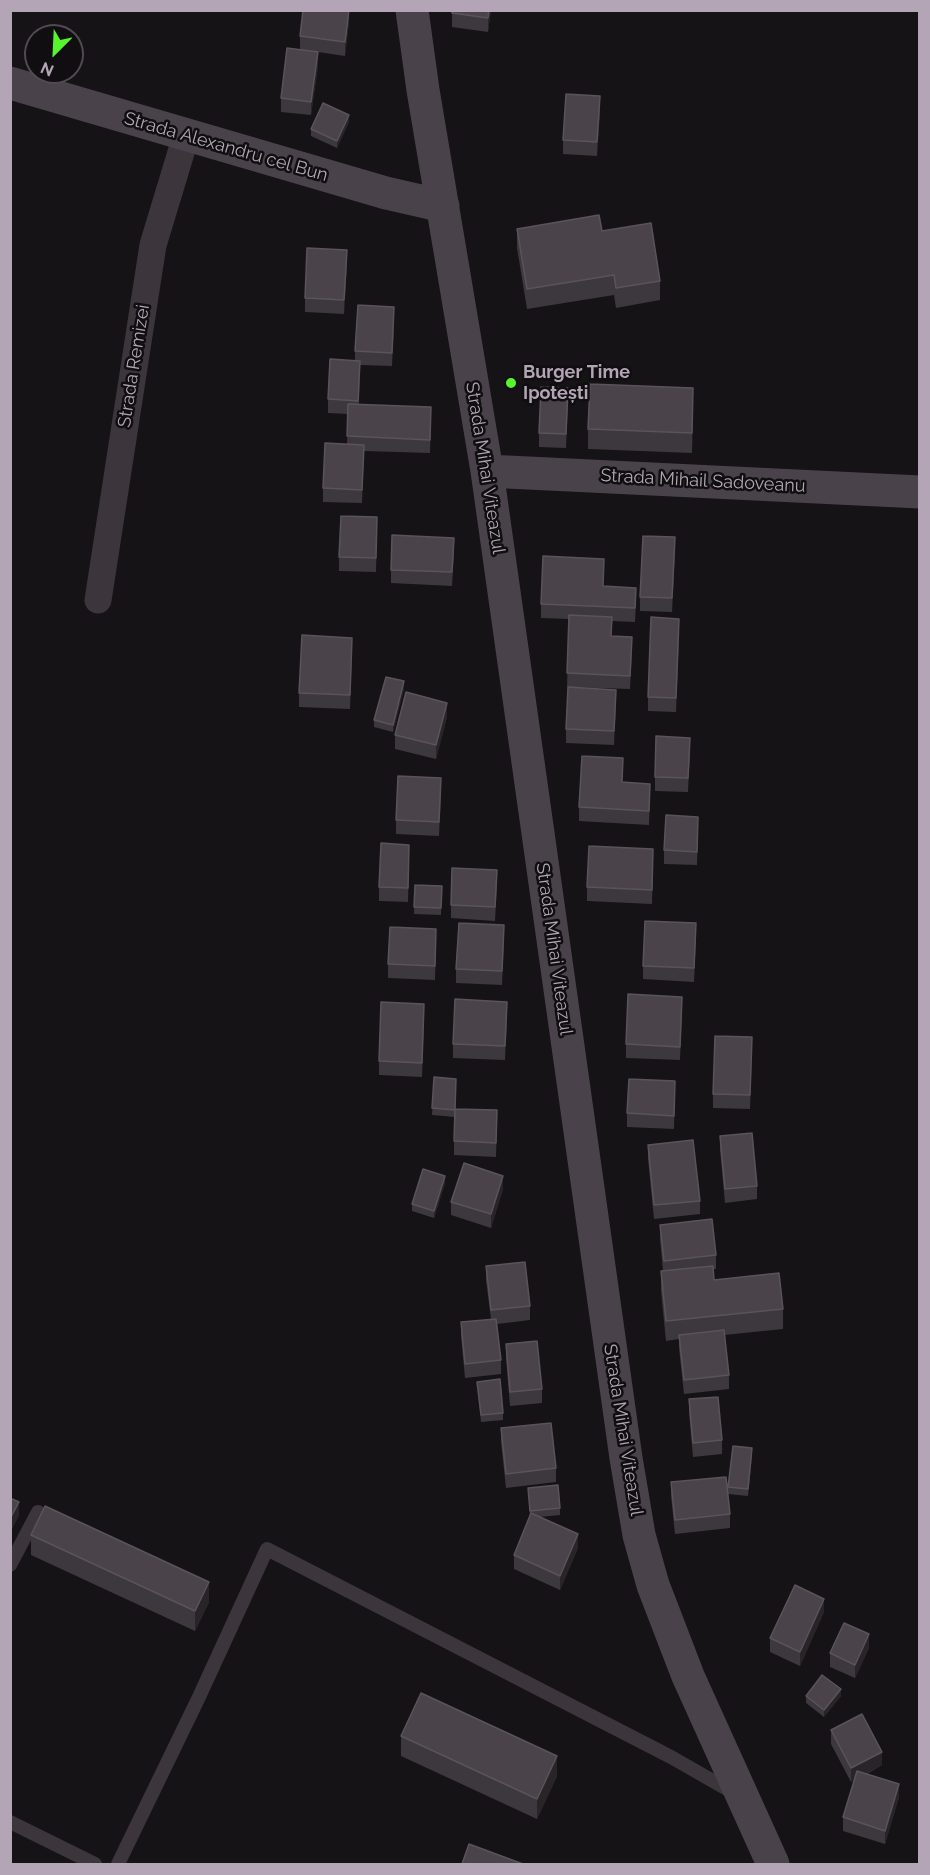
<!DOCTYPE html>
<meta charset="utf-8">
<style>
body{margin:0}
#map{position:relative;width:930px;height:1875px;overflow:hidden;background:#151315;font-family:Raleway,sans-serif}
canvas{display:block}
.frame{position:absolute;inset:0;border:12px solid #b3a5b6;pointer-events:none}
.north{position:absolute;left:24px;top:24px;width:60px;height:60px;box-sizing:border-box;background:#100e10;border:2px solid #514a52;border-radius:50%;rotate:204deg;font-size:16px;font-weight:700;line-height:24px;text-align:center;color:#b3a5b6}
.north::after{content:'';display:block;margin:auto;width:21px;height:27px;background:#57f52b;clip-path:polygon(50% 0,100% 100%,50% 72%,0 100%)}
</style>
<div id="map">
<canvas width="930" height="1875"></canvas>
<div class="frame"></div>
<div class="north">N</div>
</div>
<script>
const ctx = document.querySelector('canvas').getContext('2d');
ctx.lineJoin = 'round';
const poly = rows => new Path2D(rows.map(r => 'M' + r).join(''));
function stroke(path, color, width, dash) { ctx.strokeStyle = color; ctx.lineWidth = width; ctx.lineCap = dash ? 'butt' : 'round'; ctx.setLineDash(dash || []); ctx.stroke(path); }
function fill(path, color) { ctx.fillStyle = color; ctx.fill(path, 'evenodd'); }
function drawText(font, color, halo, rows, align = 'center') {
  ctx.font = font + ' Raleway,sans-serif'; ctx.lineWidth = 5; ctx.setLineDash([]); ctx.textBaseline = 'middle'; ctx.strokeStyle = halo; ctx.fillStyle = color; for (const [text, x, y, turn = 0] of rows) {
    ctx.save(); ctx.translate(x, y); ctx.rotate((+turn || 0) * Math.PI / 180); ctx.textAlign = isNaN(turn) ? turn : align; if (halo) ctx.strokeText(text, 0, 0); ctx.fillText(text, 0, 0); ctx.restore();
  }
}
const lane = poly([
 [10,1565,38,1512],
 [10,1822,95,1864],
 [118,1864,199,1697,267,1549,671,1757,734,1793]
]);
const street = poly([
 [98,600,153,245,186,136]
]);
const secondary = poly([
 [412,10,423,90,487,471,626,1458,639,1535,653,1585,688,1676,773,1864],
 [10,83,386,193,443,206],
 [487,471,920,492]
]);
const wall = poly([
 [452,10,491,10,488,32,452,27],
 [349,22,345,56,318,52,318,66,311,115,281,112,281,98,300,50,300,36],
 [600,110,597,156,563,154,563,140],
 [349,122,337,148,311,136,311,129],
 [517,229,602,231,660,281,660,300,616,308,614,295,527,309,517,248],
 [347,264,344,314,305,312,305,298],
 [394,321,392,366,360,365,359,404,431,421,430,453,364,451,362,503,323,502,323,488,347,444,348,414,328,413,328,399,355,360,355,351],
 [568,402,566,448,539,447,539,433],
 [693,408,692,453,588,449,588,429],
 [377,531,376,572,339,571,339,557],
 [675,551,672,612,640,611,640,597],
 [454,552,452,586,391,583,391,570],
 [604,586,636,601,635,622,612,621,611,636,632,651,630,689,567,687,569,619,541,618,541,604],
 [679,632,676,712,648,711,648,697],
 [352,651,350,709,299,707,299,693],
 [404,688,393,732,374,727,374,720],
 [616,703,614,745,566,743,566,729],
 [447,717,436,759,395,749,395,735],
 [690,751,688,792,655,791,655,777],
 [622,782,650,798,649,825,579,821,579,807],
 [441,792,439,836,396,834,396,820],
 [698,831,697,865,664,864,664,850],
 [409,859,408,902,379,901,379,887],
 [653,862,652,904,587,901,587,887],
 [497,884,495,921,451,918,451,905],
 [415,885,442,886,441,915,414,914],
 [696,937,694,982,643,979,643,966],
 [504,939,502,985,456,983,456,969],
 [436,942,435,980,388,978,388,964],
 [682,1010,680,1060,626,1058,626,1044],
 [507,1016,505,1060,453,1058,453,1044],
 [424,1018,422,1077,379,1075,379,1061],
 [752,1051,750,1109,713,1108,713,1094],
 [434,1077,456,1079,455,1117,432,1115],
 [675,1095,674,1129,627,1127,627,1113],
 [497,1124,496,1157,454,1155,454,1141],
 [720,1136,757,1186,757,1199,725,1203,720,1150],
 [648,1145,700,1201,700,1214,654,1219,648,1159],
 [445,1183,434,1218,412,1211,412,1204],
 [503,1189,491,1228,451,1215,451,1202],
 [660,1225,716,1255,716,1269,713,1269,714,1280,783,1309,783,1329,724,1335,729,1375,729,1389,684,1394,679,1348,679,1339,666,1341,661,1291,661,1271,663,1271,660,1239],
 [486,1266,530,1306,530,1320,497,1324,501,1360,501,1374,465,1378,461,1336,461,1322,491,1319,486,1280],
 [506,1344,542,1389,542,1403,510,1406,506,1358],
 [477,1382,503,1413,503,1420,481,1422],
 [689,1399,722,1440,722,1454,693,1457,689,1413],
 [501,1428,556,1468,556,1482,506,1488,501,1442],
 [752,1455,748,1496,728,1494,728,1487],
 [671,1482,730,1514,730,1528,675,1534,671,1496],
 [528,1488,560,1508,560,1515,540,1517,578,1548,560,1590,514,1569,514,1555,530,1517],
 [31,1535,209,1602,195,1631,31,1555],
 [824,1612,800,1666,770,1652,770,1638],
 [869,1648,855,1678,830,1667,830,1653],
 [806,1696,841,1696,824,1717,806,1703],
 [831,1730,882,1765,867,1774,899,1797,885,1844,843,1831,843,1817,855,1780,851,1782,831,1744],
 [401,1736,557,1776,537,1819,401,1756]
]);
const shadedWall = poly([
 [349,10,349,22,345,56,345,42],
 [489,10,491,10,488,32,488,18],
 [318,52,318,66,311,115,311,102],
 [600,96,600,110,597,156,597,142],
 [349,115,349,122,337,148,337,141],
 [347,250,347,264,344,314,344,300],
 [693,388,693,408,692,453,692,433],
 [675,537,675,551,672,612,672,598],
 [679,619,679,632,676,712,676,698],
 [352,638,352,651,350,709,350,695],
 [404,681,404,688,393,732,393,725],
 [616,690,616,703,614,745,614,731],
 [447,703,447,717,436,759,436,745],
 [441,778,441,792,439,836,439,822],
 [507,1002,507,1016,505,1060,505,1046],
 [424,1004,424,1018,422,1077,422,1063],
 [752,1037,752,1051,750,1109,750,1095],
 [445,1176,445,1183,434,1218,434,1211],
 [503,1176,503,1189,491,1228,491,1214],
 [752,1448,752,1455,748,1496,748,1489],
 [19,1502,19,1516,10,1533,10,1519],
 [578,1534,578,1548,560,1590,560,1576],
 [209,1582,209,1602,195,1631,195,1611],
 [824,1599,824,1612,800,1666,800,1652],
 [869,1634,869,1648,855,1678,855,1665],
 [841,1689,841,1696,824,1717,824,1710],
 [882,1752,882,1765,851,1782,851,1768],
 [557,1756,557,1776,537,1819,537,1799],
 [899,1784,899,1797,885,1844,885,1831]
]);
const building = poly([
 [303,10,349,10,345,42,300,36,303,10],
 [452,10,489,10,488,18,452,13,452,10],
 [287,48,318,52,311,102,281,98,287,48],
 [566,94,600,96,597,142,563,140,566,94],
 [323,103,349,115,337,141,311,129,323,103],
 [599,215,602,231,651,223,660,281,616,288,614,275,527,289,517,229,599,215],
 [307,248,347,250,344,300,305,298,307,248],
 [358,305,394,307,392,353,355,351,358,305],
 [330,359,360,361,358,401,328,399,330,359],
 [590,384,693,388,692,433,588,429,590,384],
 [541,387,568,388,566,434,539,433,541,387],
 [348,404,431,407,430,440,347,436,348,404],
 [325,443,364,445,362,490,323,488,325,443],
 [341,516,377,517,376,558,339,557,341,516],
 [392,535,454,538,452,572,391,570,392,535],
 [643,536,675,537,672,598,640,597,643,536],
 [543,556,604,559,603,586,636,588,635,608,541,604,543,556],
 [569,615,612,617,611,636,632,637,630,676,567,673,569,615],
 [651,617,679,619,676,698,648,697,651,617],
 [302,635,352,638,350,695,299,693,302,635],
 [386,677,404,681,393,725,374,720,386,677],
 [568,687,616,690,614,731,566,729,568,687],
 [406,692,447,703,436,745,395,735,406,692],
 [656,736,690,738,688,778,655,777,656,736],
 [582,756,623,758,622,782,650,784,649,811,579,807,582,756],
 [398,776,441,778,439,822,396,820,398,776],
 [666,815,698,817,697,852,664,850,666,815],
 [381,843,409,845,408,888,379,887,381,843],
 [589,846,653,849,652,890,587,887,589,846],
 [452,868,497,870,495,907,451,905,452,868],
 [415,885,442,886,441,908,414,907,415,885],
 [645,921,696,923,694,968,643,966,645,921],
 [459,923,504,925,502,971,456,969,459,923],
 [390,927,436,929,435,966,388,964,390,927],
 [628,994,682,997,680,1047,626,1044,628,994],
 [455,999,507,1002,505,1046,453,1044,455,999],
 [381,1002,424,1004,422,1063,379,1061,381,1002],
 [715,1036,752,1037,750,1095,713,1094,715,1036],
 [434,1077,456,1079,455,1110,432,1108,434,1077],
 [629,1079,675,1081,674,1116,627,1113,629,1079],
 [455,1109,497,1110,496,1143,454,1141,455,1109],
 [752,1133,757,1186,725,1189,720,1136,752,1133],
 [693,1140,700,1201,654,1205,648,1145,693,1140],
 [464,1163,503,1176,491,1214,451,1202,464,1163],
 [423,1169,445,1176,434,1211,412,1204,423,1169],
 [712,1219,716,1255,664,1261,660,1225,712,1219],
 [525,1262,530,1306,491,1310,486,1266,525,1262],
 [713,1266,714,1280,779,1273,783,1309,666,1321,661,1271,713,1266],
 [496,1319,501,1360,465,1364,461,1322,496,1319],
 [724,1330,729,1375,684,1380,679,1335,724,1330],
 [537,1341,542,1389,510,1392,506,1344,537,1341],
 [500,1379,503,1413,481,1415,477,1382,500,1379],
 [718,1397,722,1440,693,1443,689,1399,718,1397],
 [551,1423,556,1468,506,1474,501,1428,551,1423],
 [733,1446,752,1448,748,1489,728,1487,733,1446],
 [726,1477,730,1514,675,1520,671,1482,726,1477],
 [558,1485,560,1508,530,1511,528,1488,558,1485],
 [10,1498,19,1502,10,1519,10,1498],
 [45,1506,209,1582,195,1611,31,1535,45,1506],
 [531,1513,578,1534,560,1576,514,1555,531,1513],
 [795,1585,824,1599,800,1652,770,1638,795,1585],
 [844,1623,869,1634,855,1665,830,1653,844,1623],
 [822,1675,841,1689,824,1710,806,1696,822,1675],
 [421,1693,557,1756,537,1799,401,1736,421,1693],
 [862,1714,882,1752,851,1768,831,1730,862,1714],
 [857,1771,899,1784,885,1831,843,1817,857,1771],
 [469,1844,523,1864,462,1864,469,1844]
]);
const markers = [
 [511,383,6,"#57f52b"]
];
const streetNames = [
 ["Strada Alexandru cel Bun",226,147,16],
 ["Strada Remizei",134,366,-81],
 ["Strada Mihai Viteazul",485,468,81],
 ["Strada Mihail Sadoveanu",703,481,3],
 ["Strada Mihai Viteazul",554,949,82],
 ["Strada Mihai Viteazul",623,1430,81]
];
const poiNames = [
 ["Burger Time",523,373],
 ["Ipotești",523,394]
];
stroke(lane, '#3c363c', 14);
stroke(street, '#3c363c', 27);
stroke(secondary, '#49424a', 33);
fill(wall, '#3d383d');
fill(shadedWall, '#282428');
fill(building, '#4a444a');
stroke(building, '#5a535b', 1.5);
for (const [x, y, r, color] of markers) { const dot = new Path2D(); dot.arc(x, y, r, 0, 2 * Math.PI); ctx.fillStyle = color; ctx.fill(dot); stroke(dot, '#100e10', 2); }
drawText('18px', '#b3a5b6', '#100e10', streetNames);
drawText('bold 18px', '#b3a5b6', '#100e10', poiNames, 'left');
</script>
